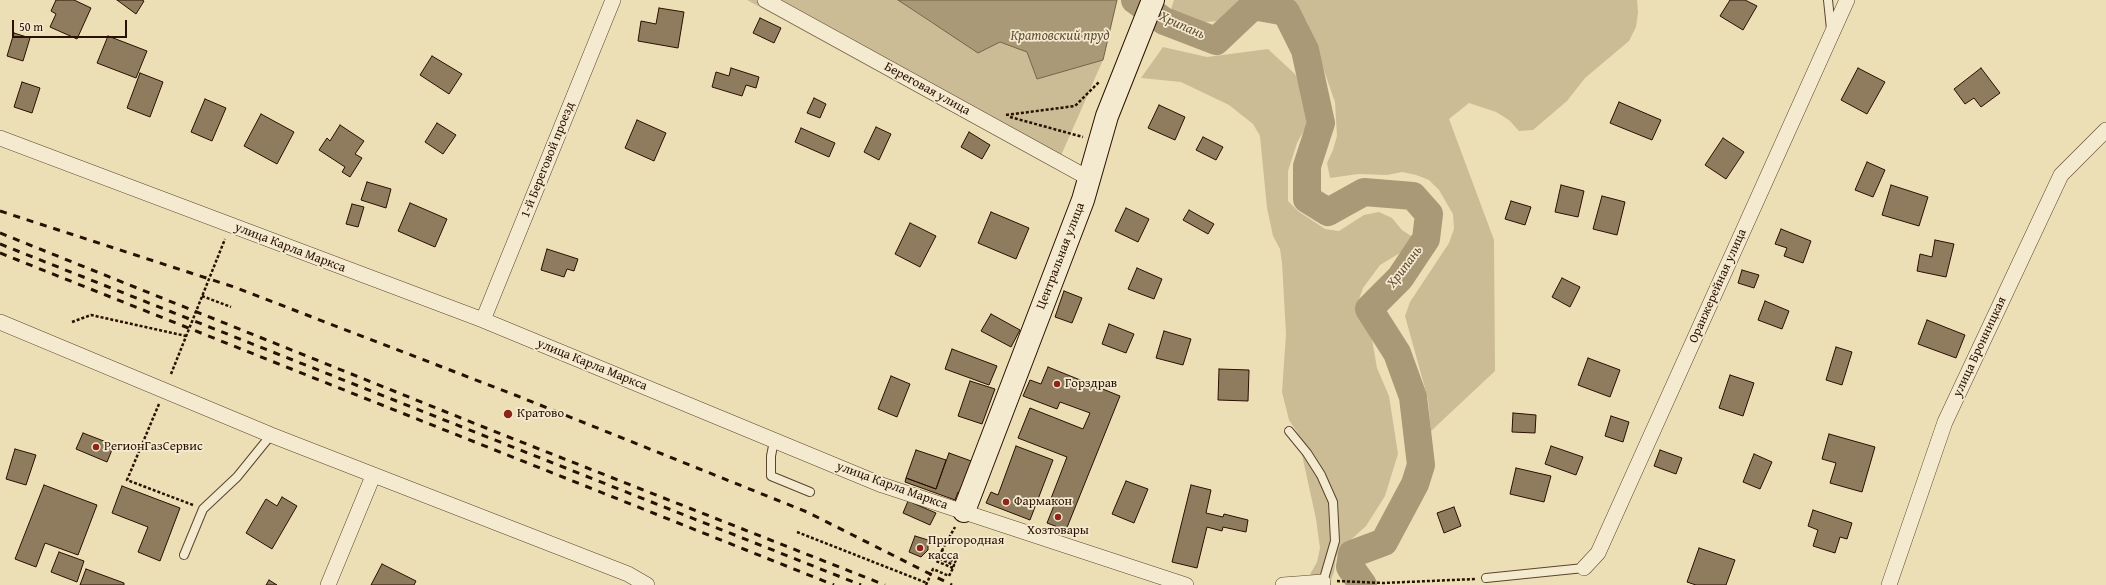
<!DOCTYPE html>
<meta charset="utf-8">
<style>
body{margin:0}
#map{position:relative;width:2106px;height:585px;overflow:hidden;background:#ecdfb5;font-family:"Gentium Book Plus",serif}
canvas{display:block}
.scale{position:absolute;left:12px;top:20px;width:115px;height:18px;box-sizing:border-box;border:2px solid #2a1000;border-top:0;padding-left:5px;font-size:12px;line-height:14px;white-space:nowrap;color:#2a1000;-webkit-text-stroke:3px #f3eacf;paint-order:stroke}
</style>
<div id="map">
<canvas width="2106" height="585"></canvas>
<div class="scale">50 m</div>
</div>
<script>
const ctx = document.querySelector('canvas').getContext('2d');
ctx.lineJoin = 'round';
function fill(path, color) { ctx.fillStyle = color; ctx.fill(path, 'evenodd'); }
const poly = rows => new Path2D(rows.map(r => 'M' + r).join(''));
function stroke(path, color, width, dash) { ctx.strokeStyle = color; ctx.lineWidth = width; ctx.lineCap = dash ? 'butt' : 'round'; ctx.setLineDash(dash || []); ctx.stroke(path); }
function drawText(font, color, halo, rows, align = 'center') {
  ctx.font = font + ' "Gentium Book Plus",serif'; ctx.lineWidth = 3.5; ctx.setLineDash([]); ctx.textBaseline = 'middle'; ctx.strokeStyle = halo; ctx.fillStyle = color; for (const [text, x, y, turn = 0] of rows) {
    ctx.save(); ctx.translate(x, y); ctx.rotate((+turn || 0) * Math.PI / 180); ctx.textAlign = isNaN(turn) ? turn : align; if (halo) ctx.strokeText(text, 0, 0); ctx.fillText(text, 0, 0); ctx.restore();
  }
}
const green = poly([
 [747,0,898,0,933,24,1000,42,1027,52,1037,79,1103,60,1055,169],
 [1174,0,1243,0,1220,21,1205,22,1169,16],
 [1285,0,1637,0,1638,13,1636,27,1629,41,1585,78,1567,101,1533,130,1519,131,1509,120,1496,112,1469,103,1449,119,1494,240,1495,371,1431,431,1428,399,1405,316,1410,302,1449,243,1454,229,1453,214,1439,190,1429,180,1416,175,1402,172,1387,175,1358,174,1330,178,1327,163,1333,150,1337,136,1335,102,1307,22],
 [1163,47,1207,57,1268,49,1295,74,1305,94,1312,116,1297,143,1288,171,1288,201,1298,211,1325,229,1339,231,1364,215,1379,212,1392,218,1402,230,1414,238,1405,250,1380,265,1363,288,1358,302,1359,316,1372,339,1377,368,1389,396,1398,454,1385,496,1366,526,1344,546,1336,557,1334,572,1329,585,1304,585,1317,562,1320,548,1316,519,1297,432,1289,420,1282,392,1286,334,1282,263,1280,249,1273,236,1267,208,1260,136,1253,124,1229,105,1181,82,1141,78]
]);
const water = poly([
 [898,0,1117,0,1103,60,1037,79,1027,52,1000,42,978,53,898,0]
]);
const river = poly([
 [1135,0,1164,21,1216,41,1253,6,1286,12,1305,50,1321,123,1307,166,1307,199,1328,212,1364,192,1413,196,1429,214,1426,239,1400,278,1369,309,1397,353,1413,397,1421,465,1415,484,1384,542,1352,554,1350,567,1363,585]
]);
const building = poly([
 [56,0,74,0,91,8,77,39,50,27,56,14,51,11,56,0],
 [117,0,142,0,144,1,136,14,117,0],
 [1730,0,1745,0,1757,6,1743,30,1720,16,1730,0],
 [659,8,684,12,678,48,638,41,641,21,656,24,659,8],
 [760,18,781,28,774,43,753,33,760,18],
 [14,33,30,38,23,61,7,56,14,33],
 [108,36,147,51,136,78,97,63,108,36],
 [432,56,462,74,449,94,420,75,432,56],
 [731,68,759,77,756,88,746,85,742,96,712,87,716,72,729,76,731,68],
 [1858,68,1885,82,1867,114,1841,100,1858,68],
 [1981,68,2000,93,1981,107,1974,98,1965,104,1954,89,1981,68],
 [140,73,163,82,150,117,127,108,140,73],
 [22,82,40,88,32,113,14,107,22,82],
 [814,98,826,104,820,118,807,113,814,98],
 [205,99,226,108,212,141,191,132,205,99],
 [1619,102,1661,120,1652,140,1610,123,1619,102],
 [1159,105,1185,117,1175,140,1148,128,1159,105],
 [261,114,294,132,277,164,244,146,261,114],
 [637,120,666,133,654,161,625,148,637,120],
 [437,123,456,135,443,154,425,142,437,123],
 [340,125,364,141,355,154,362,158,350,177,342,172,345,167,319,150,327,138,330,141,340,125],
 [876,127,891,134,879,160,864,152,876,127],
 [801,128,835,143,829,157,795,142,801,128],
 [969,132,990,145,982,159,961,147,969,132],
 [1203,137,1223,147,1216,160,1196,150,1203,137],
 [1723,138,1744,152,1726,179,1705,165,1723,138],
 [1867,162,1885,170,1873,197,1855,190,1867,162],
 [367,182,391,189,386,208,361,200,367,182],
 [1561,185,1584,191,1578,217,1555,212,1561,185],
 [1891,185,1928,197,1919,226,1882,215,1891,185],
 [1602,196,1625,202,1617,235,1593,229,1602,196],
 [1511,201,1531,207,1525,225,1505,219,1511,201],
 [410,203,447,219,435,247,398,231,410,203],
 [352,204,364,207,358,227,346,224,352,204],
 [1126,208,1149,219,1138,242,1115,231,1126,208],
 [1189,210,1214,224,1208,234,1183,220,1189,210],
 [991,212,1029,228,1016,259,978,243,991,212],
 [910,223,936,236,920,267,895,254,910,223],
 [1781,229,1811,241,1803,263,1784,256,1787,248,1775,244,1781,229],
 [1935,240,1954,244,1946,277,1917,271,1920,254,1932,257,1935,240],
 [547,249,578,259,574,271,567,269,564,277,541,270,547,249],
 [1137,268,1162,279,1154,299,1128,289,1137,268],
 [1742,270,1759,275,1754,288,1738,283,1742,270],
 [1562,278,1580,287,1570,307,1552,297,1562,278],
 [1064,291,1082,298,1072,323,1055,317,1064,291],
 [1765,301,1789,311,1782,329,1758,320,1765,301],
 [991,314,1020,330,1011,347,981,331,991,314],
 [1927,320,1965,335,1956,358,1918,344,1927,320],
 [1109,324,1134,334,1126,353,1102,344,1109,324],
 [1164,331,1191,339,1183,365,1156,358,1164,331],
 [1836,347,1852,352,1842,385,1826,380,1836,347],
 [952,349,997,366,989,385,945,369,952,349],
 [1588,358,1620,370,1610,397,1578,385,1588,358],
 [1048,367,1120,396,1066,530,1047,523,1055,503,1050,501,1067,457,1018,438,1030,408,1083,429,1090,413,1060,402,1057,409,1023,396,1030,380,1041,384,1048,367],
 [1219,369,1249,370,1248,401,1218,400,1219,369],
 [1730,375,1754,383,1743,416,1719,408,1730,375],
 [891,376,910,384,897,417,878,409,891,376],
 [970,381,995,389,982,424,958,416,970,381],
 [1513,413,1536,415,1535,433,1512,432,1513,413],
 [1611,416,1629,422,1623,442,1605,436,1611,416],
 [83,433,114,445,107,462,76,449,83,433],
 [1829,434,1875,447,1862,492,1830,483,1836,463,1822,459,1829,434],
 [1016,446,1053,460,1030,520,986,503,991,492,998,495,1016,446],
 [1551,446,1583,457,1576,475,1545,464,1551,446],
 [15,449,36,455,26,485,6,479,15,449],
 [916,450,946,460,936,489,906,478,916,450],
 [1660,450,1682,458,1676,474,1654,466,1660,450],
 [949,453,974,462,962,494,958,492,955,500,905,482,906,478,936,489,949,453],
 [1754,454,1772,462,1760,489,1743,482,1754,454],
 [1516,468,1551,476,1544,502,1510,494,1516,468],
 [1126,481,1148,489,1134,523,1112,514,1126,481],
 [44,485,97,505,78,555,45,543,36,567,15,559,44,485],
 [1191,485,1211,490,1206,513,1223,517,1224,514,1248,520,1246,532,1223,527,1222,531,1207,527,1197,568,1172,562,1191,485],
 [122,486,180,508,160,561,138,552,148,527,112,513,122,486],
 [282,497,297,506,272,549,246,533,266,499,277,506,282,497],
 [908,501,936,513,930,525,903,513,908,501],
 [1454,507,1461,526,1444,533,1437,513,1454,507],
 [1813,510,1852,523,1847,539,1840,537,1835,553,1813,546,1818,530,1808,526,1813,510],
 [915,536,928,540,928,550,921,557,909,552,915,536],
 [1699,548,1735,560,1726,585,1696,585,1687,582,1699,548],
 [59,552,84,561,77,582,51,572,59,552],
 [382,564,416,581,414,585,371,585,382,564],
 [86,569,124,583,124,585,80,585,86,569],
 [269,580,277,585,266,585,269,580]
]);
const path = poly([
 [1006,115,1075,106,1100,81],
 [1010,117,1083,137],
 [202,296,231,307],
 [72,322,91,315,186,336],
 [171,374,225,239],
 [159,404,127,480,193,505],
 [797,532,927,583],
 [953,568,936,561,955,527],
 [1337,581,1383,583,1476,579],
 [926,585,933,569,949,576,953,568,954,565,940,559,941,556,955,562,957,558,940,550]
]);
const lane = poly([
 [1828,0,1831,29],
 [1289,431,1307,453,1321,475,1333,502,1335,541,1323,582],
 [774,441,771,456,771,476,810,492],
 [184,555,203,509,237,477,271,435],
 [1486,578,1584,568]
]);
const street = poly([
 [765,0,1090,179],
 [0,138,483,320,882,485,1186,585],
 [483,320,613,0],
 [0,322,271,435,628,574,647,585],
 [1584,568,1598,553,1847,0],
 [328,585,373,476],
 [1283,585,1323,582],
 [1889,585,1945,422,2061,175,2106,130]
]);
const secondary = poly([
 [964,511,1083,200,1107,116,1153,0]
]);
const rail = poly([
 [0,211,234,287,515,395,807,512,952,585],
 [0,233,501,434,885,585],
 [0,244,861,585],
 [0,253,834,585]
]);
const markers = [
 [1057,384,4,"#8f2418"],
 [508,414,5,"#8f2418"],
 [96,447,4,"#8f2418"],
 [1006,502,4,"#8f2418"],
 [1058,517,4,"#8f2418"],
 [920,548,4,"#8f2418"]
];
const streetNames = [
 ["Береговая улица",927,89,29],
 ["1-й Береговой проезд",548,160,-68],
 ["улица Карла Маркса",290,248,21],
 ["Центральная улица",1061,256,-69],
 ["Оранжерейная улица",1718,286,-66],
 ["улица Бронницкая",1980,347,-65],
 ["улица Карла Маркса",592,365,22],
 ["улица Карла Маркса",892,486,20]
];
const poiNames = [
 ["Горздрав",1065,384],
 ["Кратово",517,414],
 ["РегионГазСервис",104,447],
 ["Фармакон",1014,502],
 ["Хозтовары",1058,531,"center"],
 ["Пригородная",928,541],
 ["касса",928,556]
];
const waterNames = [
 ["Хрипань",1182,26,24],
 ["Кратовский пруд",1060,36],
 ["Хрипань",1405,267,-53]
];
fill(green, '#cbbc96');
fill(water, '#a97');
stroke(water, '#776247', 1);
stroke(river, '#a97', 28);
fill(building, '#8f7c5e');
stroke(building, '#2a1000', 1);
stroke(lane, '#5a442d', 10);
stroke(street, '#5a442d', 16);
stroke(secondary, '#2a1000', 24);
stroke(path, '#2a1000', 2.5, [3, 2]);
stroke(lane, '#f3eacf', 8);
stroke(street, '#f3eacf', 15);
stroke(secondary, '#f3eacf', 22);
stroke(rail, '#2a1000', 3, [7, 7]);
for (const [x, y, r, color] of markers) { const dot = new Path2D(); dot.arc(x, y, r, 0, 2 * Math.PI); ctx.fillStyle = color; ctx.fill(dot); stroke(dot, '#f3eacf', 1.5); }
drawText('13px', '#2a1000', '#f3eacf', streetNames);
drawText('13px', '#2a1000', '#f3eacf', poiNames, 'left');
drawText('italic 14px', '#644e36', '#f3eacf', waterNames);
</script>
